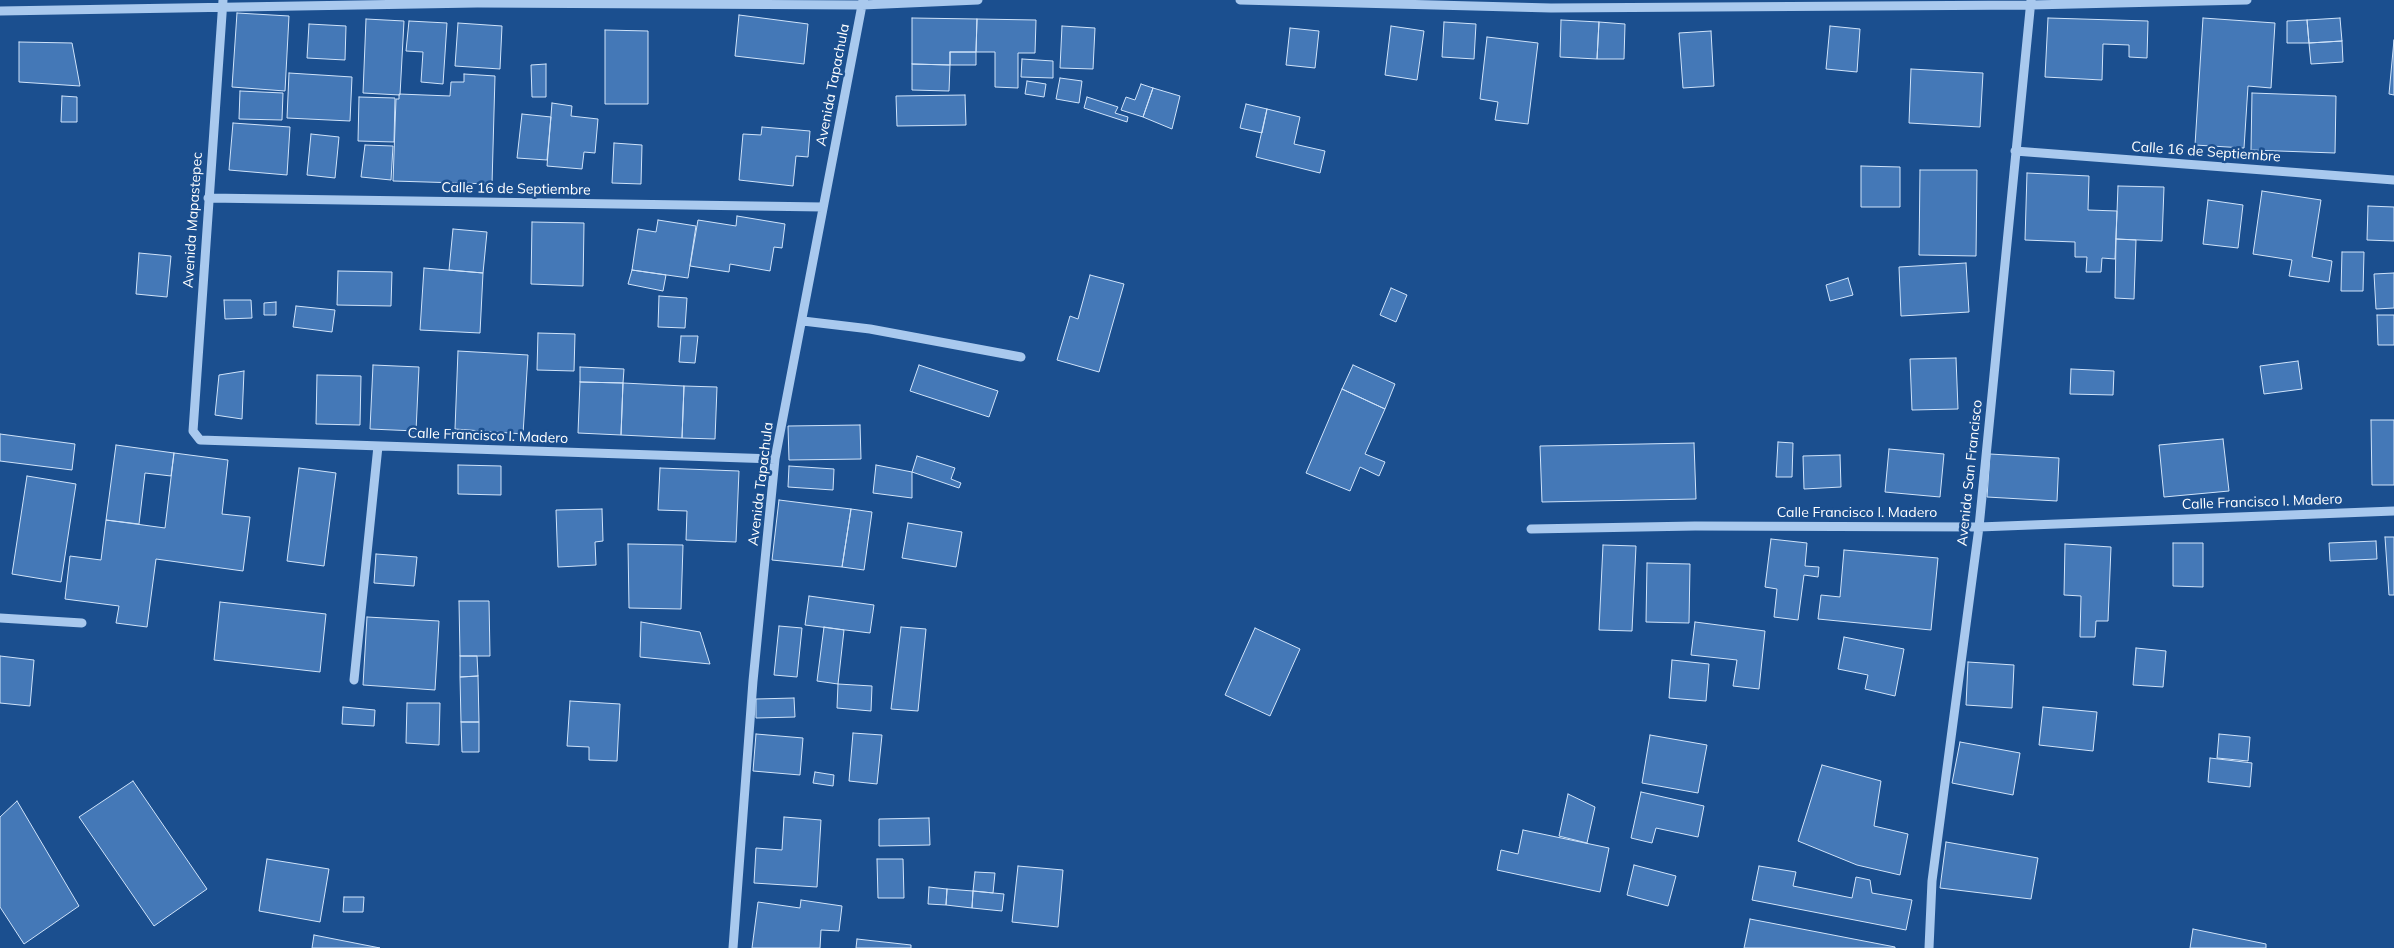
<!DOCTYPE html>
<style>
body{margin:0}
canvas{display:block;background:#1b4f8f}
</style>
<canvas width="2394" height="948"></canvas>
<script>
const ctx = document.querySelector('canvas').getContext('2d');
ctx.lineJoin = 'round';
function fill(path, color) { ctx.fillStyle = color; ctx.fill(path, 'evenodd'); }
const poly = rows => new Path2D(rows.map(r => 'M' + r).join(''));
function stroke(path, color, width, dash) { ctx.strokeStyle = color; ctx.lineWidth = width; ctx.lineCap = dash ? 'butt' : 'round'; ctx.setLineDash(dash || []); ctx.stroke(path); }
function drawText(font, color, halo, rows, align = 'center') {
  ctx.font = font + ' Mulish,sans-serif'; ctx.lineWidth = 5; ctx.setLineDash([]); ctx.textBaseline = 'middle'; ctx.strokeStyle = halo; ctx.fillStyle = color; for (const [text, x, y, turn = 0] of rows) {
    ctx.save(); ctx.translate(x, y); ctx.rotate((+turn || 0) * Math.PI / 180); ctx.textAlign = isNaN(turn) ? turn : align; if (halo) ctx.strokeText(text, 0, 0); ctx.fillText(text, 0, 0); ctx.restore();
  }
}
const building = poly([
 [237,13,289,16,285,91,232,87,237,13],
 [739,15,808,24,804,64,735,56,739,15],
 [912,18,977,19,976,52,950,52,950,65,912,64,912,18],
 [2048,18,2148,21,2147,58,2129,57,2129,45,2103,44,2102,80,2045,77,2048,18],
 [2203,18,2275,23,2271,88,2248,86,2244,148,2195,145,2203,18],
 [2340,18,2342,41,2309,43,2307,20,2340,18],
 [366,19,404,21,400,95,363,93,366,19],
 [977,19,1036,20,1035,53,1018,53,1018,88,995,87,995,52,976,52,977,19],
 [1561,20,1599,22,1597,59,1560,57,1561,20],
 [2307,20,2309,43,2287,43,2287,21,2307,20],
 [409,21,447,23,443,84,421,82,423,52,406,51,409,21],
 [1444,22,1476,24,1474,59,1442,57,1444,22],
 [1599,22,1625,24,1624,59,1597,59,1599,22],
 [458,23,502,26,500,69,455,66,458,23],
 [309,24,346,26,345,60,307,58,309,24],
 [1062,26,1095,28,1093,69,1060,68,1062,26],
 [1391,26,1424,31,1417,80,1385,75,1391,26],
 [1830,26,1860,29,1857,72,1826,69,1830,26],
 [1290,28,1319,31,1315,68,1286,65,1290,28],
 [605,30,648,31,648,104,605,104,605,30],
 [1711,31,1714,86,1683,88,1679,33,1711,31],
 [1487,37,1538,43,1528,124,1495,120,1498,102,1480,99,1487,37],
 [2394,40,2394,95,2389,94,2394,40],
 [2342,41,2343,62,2311,64,2309,43,2342,41],
 [19,42,72,43,80,86,19,82,19,42],
 [950,52,976,52,976,65,950,65,950,52],
 [1022,59,1053,61,1053,78,1021,77,1022,59],
 [546,64,546,97,532,97,531,65,546,64],
 [912,64,950,65,949,91,912,90,912,64],
 [1911,69,1983,73,1980,127,1909,123,1911,69],
 [289,73,352,77,350,121,287,118,289,73],
 [464,74,495,76,492,184,393,181,396,99,399,99,399,94,450,96,451,82,464,82,464,74],
 [1060,78,1082,81,1079,103,1056,99,1060,78],
 [1027,81,1046,84,1044,97,1025,94,1027,81],
 [1141,84,1153,88,1143,117,1121,110,1126,97,1135,100,1141,84],
 [1153,88,1180,96,1172,129,1143,117,1153,88],
 [240,91,283,93,282,120,239,119,240,91],
 [2252,93,2336,96,2335,153,2251,150,2252,93],
 [965,95,966,125,897,126,896,96,965,95],
 [62,96,77,97,77,122,61,122,62,96],
 [359,97,395,98,394,142,358,141,359,97],
 [1087,97,1118,107,1115,113,1128,117,1127,122,1084,108,1087,97],
 [552,103,572,106,571,116,598,119,595,153,584,152,582,169,547,166,552,103],
 [1246,104,1267,109,1262,133,1240,128,1246,104],
 [1267,109,1300,117,1294,144,1325,151,1320,173,1256,157,1267,109],
 [522,114,551,117,547,160,517,158,522,114],
 [233,123,290,127,287,175,229,170,233,123],
 [762,127,810,131,808,157,796,156,793,186,739,180,743,134,761,135,762,127],
 [311,134,339,137,335,178,307,175,311,134],
 [614,143,642,145,641,184,612,183,614,143],
 [365,145,393,146,391,180,361,177,365,145],
 [1861,166,1900,167,1900,207,1861,207,1861,166],
 [1920,170,1977,170,1976,256,1919,255,1920,170],
 [2027,173,2089,176,2088,210,2117,211,2115,259,2102,258,2101,272,2086,272,2087,257,2075,257,2075,242,2025,240,2027,173],
 [2118,186,2164,187,2162,241,2116,239,2118,186],
 [2262,191,2321,200,2312,257,2332,261,2329,282,2289,276,2292,260,2253,254,2262,191],
 [2208,200,2243,205,2238,248,2203,244,2208,200],
 [2368,206,2394,207,2394,241,2367,240,2368,206],
 [737,216,785,224,782,248,774,247,770,271,730,264,729,272,690,266,698,220,736,226,737,216],
 [658,220,696,226,688,278,632,270,638,229,656,232,658,220],
 [532,222,584,223,583,286,531,284,532,222],
 [453,229,487,232,483,273,449,270,453,229],
 [2116,239,2136,240,2134,299,2115,298,2116,239],
 [2342,252,2364,252,2363,291,2341,291,2342,252],
 [139,253,171,256,167,297,136,294,139,253],
 [1966,263,1969,312,1901,316,1899,267,1966,263],
 [424,268,483,273,480,333,420,330,424,268],
 [632,270,666,275,663,291,628,284,632,270],
 [338,271,392,272,391,306,337,305,338,271],
 [2394,273,2394,308,2376,309,2374,274,2394,273],
 [1090,275,1124,284,1099,372,1057,360,1070,316,1078,319,1090,275],
 [1848,278,1853,295,1830,301,1826,285,1848,278],
 [1391,288,1407,295,1396,322,1380,315,1391,288],
 [659,296,687,298,685,328,658,327,659,296],
 [224,300,251,300,252,318,225,319,224,300],
 [276,302,276,315,264,315,264,303,276,302],
 [296,306,335,310,332,332,293,327,296,306],
 [2377,315,2394,315,2394,345,2378,345,2377,315],
 [538,333,575,334,574,371,537,370,538,333],
 [681,336,698,336,695,363,679,362,681,336],
 [458,351,528,355,523,434,455,429,458,351],
 [1956,358,1958,409,1912,410,1910,359,1956,358],
 [2298,361,2302,389,2264,394,2260,366,2298,361],
 [373,365,419,367,416,431,370,429,373,365],
 [919,365,998,391,989,417,910,391,919,365],
 [1353,365,1395,384,1385,409,1342,389,1353,365],
 [580,367,624,369,623,383,580,382,580,367],
 [2071,369,2114,371,2113,395,2070,394,2071,369],
 [244,371,242,419,215,415,219,375,244,371],
 [317,375,361,376,360,425,316,424,317,375],
 [580,382,623,383,621,435,578,433,580,382],
 [623,383,684,386,682,438,621,435,623,383],
 [684,386,717,387,715,439,682,438,684,386],
 [1342,389,1385,409,1365,454,1385,462,1379,476,1360,467,1350,491,1306,473,1342,389],
 [2371,420,2394,420,2394,485,2372,485,2371,420],
 [860,425,861,459,789,460,788,426,860,425],
 [0,434,75,444,72,470,0,461,0,434],
 [2223,439,2229,491,2164,497,2159,445,2223,439],
 [1778,442,1793,443,1792,477,1776,477,1778,442],
 [1694,443,1696,499,1542,502,1540,446,1694,443],
 [116,445,174,453,171,476,145,473,139,524,106,520,116,445],
 [1889,449,1944,454,1940,497,1885,492,1889,449],
 [174,453,228,460,222,514,250,517,243,571,156,559,147,627,116,623,119,606,65,599,70,556,101,560,106,520,165,528,174,453],
 [1990,454,2059,458,2057,501,1987,497,1990,454],
 [1840,455,1841,487,1804,489,1803,456,1840,455],
 [917,456,955,468,951,479,961,483,959,488,912,472,917,456],
 [458,465,501,466,501,495,458,494,458,465],
 [876,465,912,472,912,498,873,493,876,465],
 [789,466,834,469,833,490,788,487,789,466],
 [299,468,336,473,324,566,287,561,299,468],
 [660,468,739,471,736,542,686,540,687,511,658,510,660,468],
 [27,476,76,484,61,582,12,574,27,476],
 [779,500,851,509,842,567,772,560,779,500],
 [602,509,603,541,595,542,596,565,558,567,556,510,602,509],
 [851,509,872,512,864,570,842,567,851,509],
 [908,523,962,532,956,567,902,558,908,523],
 [2385,537,2394,537,2394,595,2389,595,2385,537],
 [1771,539,1807,543,1805,566,1819,567,1818,577,1804,575,1798,620,1774,617,1777,589,1765,587,1771,539],
 [2376,541,2377,559,2330,561,2329,543,2376,541],
 [2173,543,2203,543,2203,587,2173,586,2173,543],
 [628,544,683,545,681,609,629,608,628,544],
 [2065,544,2111,547,2108,621,2096,621,2095,637,2080,637,2081,596,2064,595,2065,544],
 [1603,545,1636,546,1632,631,1599,630,1603,545],
 [1844,550,1938,558,1931,630,1818,619,1821,595,1840,597,1844,550],
 [376,554,417,557,414,586,374,583,376,554],
 [1647,563,1690,564,1689,623,1646,622,1647,563],
 [809,596,874,605,870,633,805,625,809,596],
 [459,601,489,601,490,656,460,656,459,601],
 [220,602,326,614,320,672,214,660,220,602],
 [367,617,439,621,435,690,363,685,367,617],
 [641,622,700,632,710,664,640,657,641,622],
 [1695,622,1765,631,1759,689,1733,686,1737,660,1691,655,1695,622],
 [779,626,802,628,797,677,774,675,779,626],
 [824,627,844,630,838,684,817,681,824,627],
 [901,627,926,629,918,711,891,709,901,627],
 [1255,628,1300,649,1270,716,1225,695,1255,628],
 [1844,637,1904,649,1895,696,1865,689,1868,675,1838,669,1844,637],
 [2136,648,2166,651,2163,687,2133,685,2136,648],
 [0,656,34,660,30,706,0,703,0,656],
 [460,656,477,656,478,676,460,677,460,656],
 [1672,660,1709,664,1706,701,1669,698,1672,660],
 [1968,662,2014,665,2012,708,1966,705,1968,662],
 [478,676,479,722,461,722,460,677,478,676],
 [838,684,872,686,871,711,837,708,838,684],
 [794,698,795,717,756,718,756,699,794,698],
 [570,701,620,704,617,761,589,760,589,747,567,746,570,701],
 [407,703,440,703,439,745,406,743,407,703],
 [343,707,375,710,374,726,342,724,343,707],
 [2043,707,2097,712,2093,751,2039,745,2043,707],
 [461,722,479,722,479,752,462,752,461,722],
 [853,733,882,735,877,784,849,781,853,733],
 [756,734,803,738,800,775,753,771,756,734],
 [2219,734,2250,737,2248,761,2217,758,2219,734],
 [1650,735,1707,745,1698,793,1642,783,1650,735],
 [1960,742,2020,753,2013,795,1952,783,1960,742],
 [2210,758,2252,763,2250,787,2208,782,2210,758],
 [1822,765,1881,781,1874,826,1908,834,1900,875,1857,865,1798,841,1822,765],
 [815,772,834,775,833,786,813,783,815,772],
 [133,781,207,889,154,926,79,817,133,781],
 [1641,792,1704,806,1698,837,1656,828,1652,843,1631,838,1641,792],
 [1568,794,1595,807,1587,843,1559,836,1568,794],
 [17,801,79,906,24,944,0,907,0,817,17,801],
 [784,817,821,820,817,887,754,883,756,848,782,850,784,817],
 [929,818,930,845,879,846,879,819,929,818],
 [1523,830,1609,848,1600,892,1497,870,1501,850,1518,854,1523,830],
 [1946,842,2038,858,2031,899,1940,888,1946,842],
 [267,859,329,869,320,922,259,911,267,859],
 [877,859,903,859,904,898,878,898,877,859],
 [1634,865,1676,876,1668,906,1627,895,1634,865],
 [1018,866,1063,870,1058,927,1012,922,1018,866],
 [1759,866,1796,872,1793,886,1852,898,1856,877,1870,880,1872,893,1912,900,1906,930,1752,900,1759,866],
 [975,872,995,873,993,893,973,891,975,872],
 [929,887,947,889,946,905,928,904,929,887],
 [947,889,973,891,972,908,946,905,947,889],
 [973,891,1004,894,1002,911,972,908,973,891],
 [344,897,364,897,363,912,343,912,344,897],
 [801,900,842,906,839,931,821,930,820,948,752,948,758,902,800,908,801,900],
 [1750,919,1895,947,1895,948,1744,948,1750,919],
 [2193,929,2266,944,2266,948,2190,948,2193,929],
 [314,935,380,948,312,948,314,935],
 [857,939,911,945,911,948,856,948,857,939]
]);
const minor = poly([
 [223,0,193,431,200,440,775,459],
 [1240,0,1551,8,2031,5,2247,0],
 [0,11,477,3,862,5,978,0],
 [2015,151,2394,180],
 [208,198,823,207],
 [803,321,870,329,1021,357],
 [1531,529,1695,526,1979,527,2394,511],
 [0,618,82,623],
 [354,680,378,446],
 [733,948,753,681,775,459,863,0],
 [1929,948,1932,881,1979,527,2031,0]
]);
const streetNames = [
 ["Avenida Tapachula",833,85,-79],
 ["Calle 16 de Septiembre",2206,152,4],
 ["Calle 16 de Septiembre",516,189,1],
 ["Avenida Mapastepec",193,220,-86],
 ["Calle Francisco I. Madero",488,436,2],
 ["Avenida San Francisco",1970,473,-84],
 ["Avenida Tapachula",761,484,-83],
 ["Calle Francisco I. Madero",2262,502,-2],
 ["Calle Francisco I. Madero",1857,513]
];
fill(building, '#4478b7');
stroke(building, '#cfe3fa', 1);
stroke(minor, '#a9c9ee', 9);
drawText('14px', '#fff', '#1b4f8f', streetNames);
</script>
